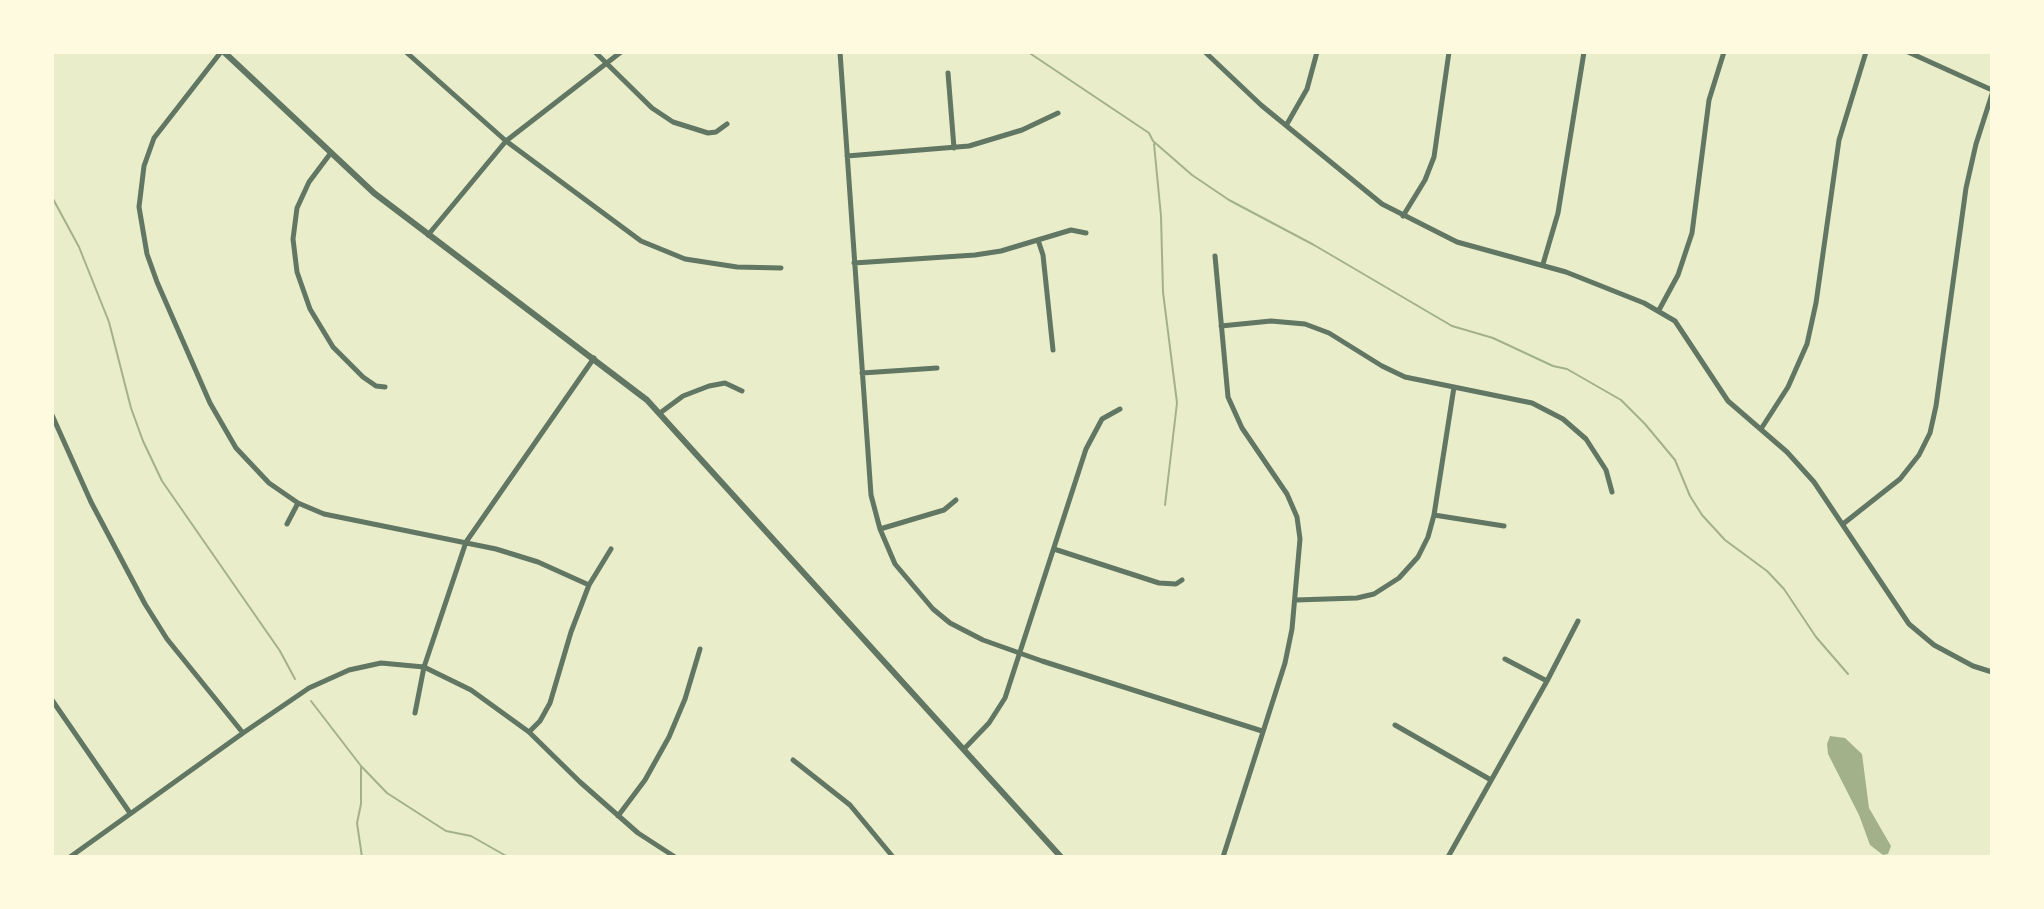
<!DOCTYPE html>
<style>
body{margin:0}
#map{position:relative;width:2044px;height:909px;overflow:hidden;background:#e9edc9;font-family:"Archivo Narrow",sans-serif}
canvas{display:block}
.frame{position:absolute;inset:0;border:54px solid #fefae0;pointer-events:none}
</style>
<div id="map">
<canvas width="2044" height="909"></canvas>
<div class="frame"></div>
</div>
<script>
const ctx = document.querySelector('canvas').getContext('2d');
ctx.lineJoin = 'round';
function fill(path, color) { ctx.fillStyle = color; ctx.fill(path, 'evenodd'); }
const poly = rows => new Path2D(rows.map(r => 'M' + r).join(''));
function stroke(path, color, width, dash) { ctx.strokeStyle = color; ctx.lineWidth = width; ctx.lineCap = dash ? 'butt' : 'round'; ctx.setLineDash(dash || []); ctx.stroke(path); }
const water = poly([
 [1830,736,1845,738,1862,754,1869,808,1891,846,1888,854,1883,855,1870,845,1859,815,1828,754,1827,744]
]);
const stream = poly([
 [1028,52,1149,133,1153,141,1192,175,1229,200,1314,245,1452,326,1493,338,1553,366,1567,369,1621,400,1645,424,1675,460,1690,496,1702,515,1725,540,1767,571,1784,589,1816,637,1848,674],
 [1154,144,1161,216,1163,292,1177,403,1165,505],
 [52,197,79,247,109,322,131,408,143,441,162,481,280,651,295,679],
 [311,701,361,766,387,793,446,831,471,836,508,857],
 [361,767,361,804,357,823,362,857]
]);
const minor = poly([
 [221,52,154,138,144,166,139,207,147,254,157,282,210,403,236,448,269,483,298,503,324,514,496,549,538,562,589,585],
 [406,52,506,141,641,241,685,259,737,267,781,268],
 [595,52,652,108,673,122,708,133,716,132,727,124],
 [840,52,871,495,880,529,895,564,933,609,950,623,983,640,1042,661,1262,731],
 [1205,52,1261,105,1382,204,1457,242,1566,272,1644,303,1675,321,1728,401,1787,452,1814,482,1909,624,1934,645,1973,666,1992,672],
 [1908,52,1992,90],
 [948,73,954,148],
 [1287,124,1307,89,1317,52],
 [330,154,309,182,297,208,293,239,297,272,310,309,333,347,363,377,376,386,385,387],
 [847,156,969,146,1022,130,1058,113],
 [1403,216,1425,180,1434,157,1449,52],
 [428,235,506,141,621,52],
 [1038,240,1043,255,1053,350],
 [1215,256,1228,397,1242,428,1287,494,1297,517,1300,539,1292,629,1285,663,1223,857],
 [854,263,975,255,1001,251,1071,230,1086,233],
 [1543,264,1558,213,1584,52],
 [1659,310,1678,275,1692,233,1709,100,1724,52],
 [1221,326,1271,321,1305,324,1329,333,1382,366,1405,377,1532,403,1563,419,1586,439,1606,470,1612,492],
 [862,373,937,368],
 [660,413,683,396,709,386,725,383,742,391],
 [52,415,91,502,145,604,167,639,243,733],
 [1761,429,1788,387,1807,344,1816,303,1839,140,1866,52],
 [1434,515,1504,526],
 [287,524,298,503],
 [1843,524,1900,479,1919,455,1930,433,1936,406,1966,188,1976,144,1992,94],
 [880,529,944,510,956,500],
 [1054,549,1159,583,1176,584,1182,580],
 [1296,600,1357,598,1374,594,1399,578,1418,557,1428,537,1434,515,1454,387],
 [1505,659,1547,681],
 [52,700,130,813],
 [415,713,424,667,466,542,594,358],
 [1395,725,1491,780],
 [529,732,540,721,550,703,571,632,589,585,611,549],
 [964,749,989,723,1005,698,1086,449,1102,419,1120,409],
 [793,760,850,805,893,857],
 [618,816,645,780,669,737,685,699,700,649],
 [70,857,243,733,309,688,349,670,381,663,424,667,471,690,529,732,580,782,638,833,675,857],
 [1448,857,1547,681,1578,621]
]);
const tertiary = poly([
 [224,52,374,193,647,400,1061,857]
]);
fill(water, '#a3b18a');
stroke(stream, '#a3b18a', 2);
stroke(minor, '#617663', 5);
stroke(tertiary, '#617663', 6);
</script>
